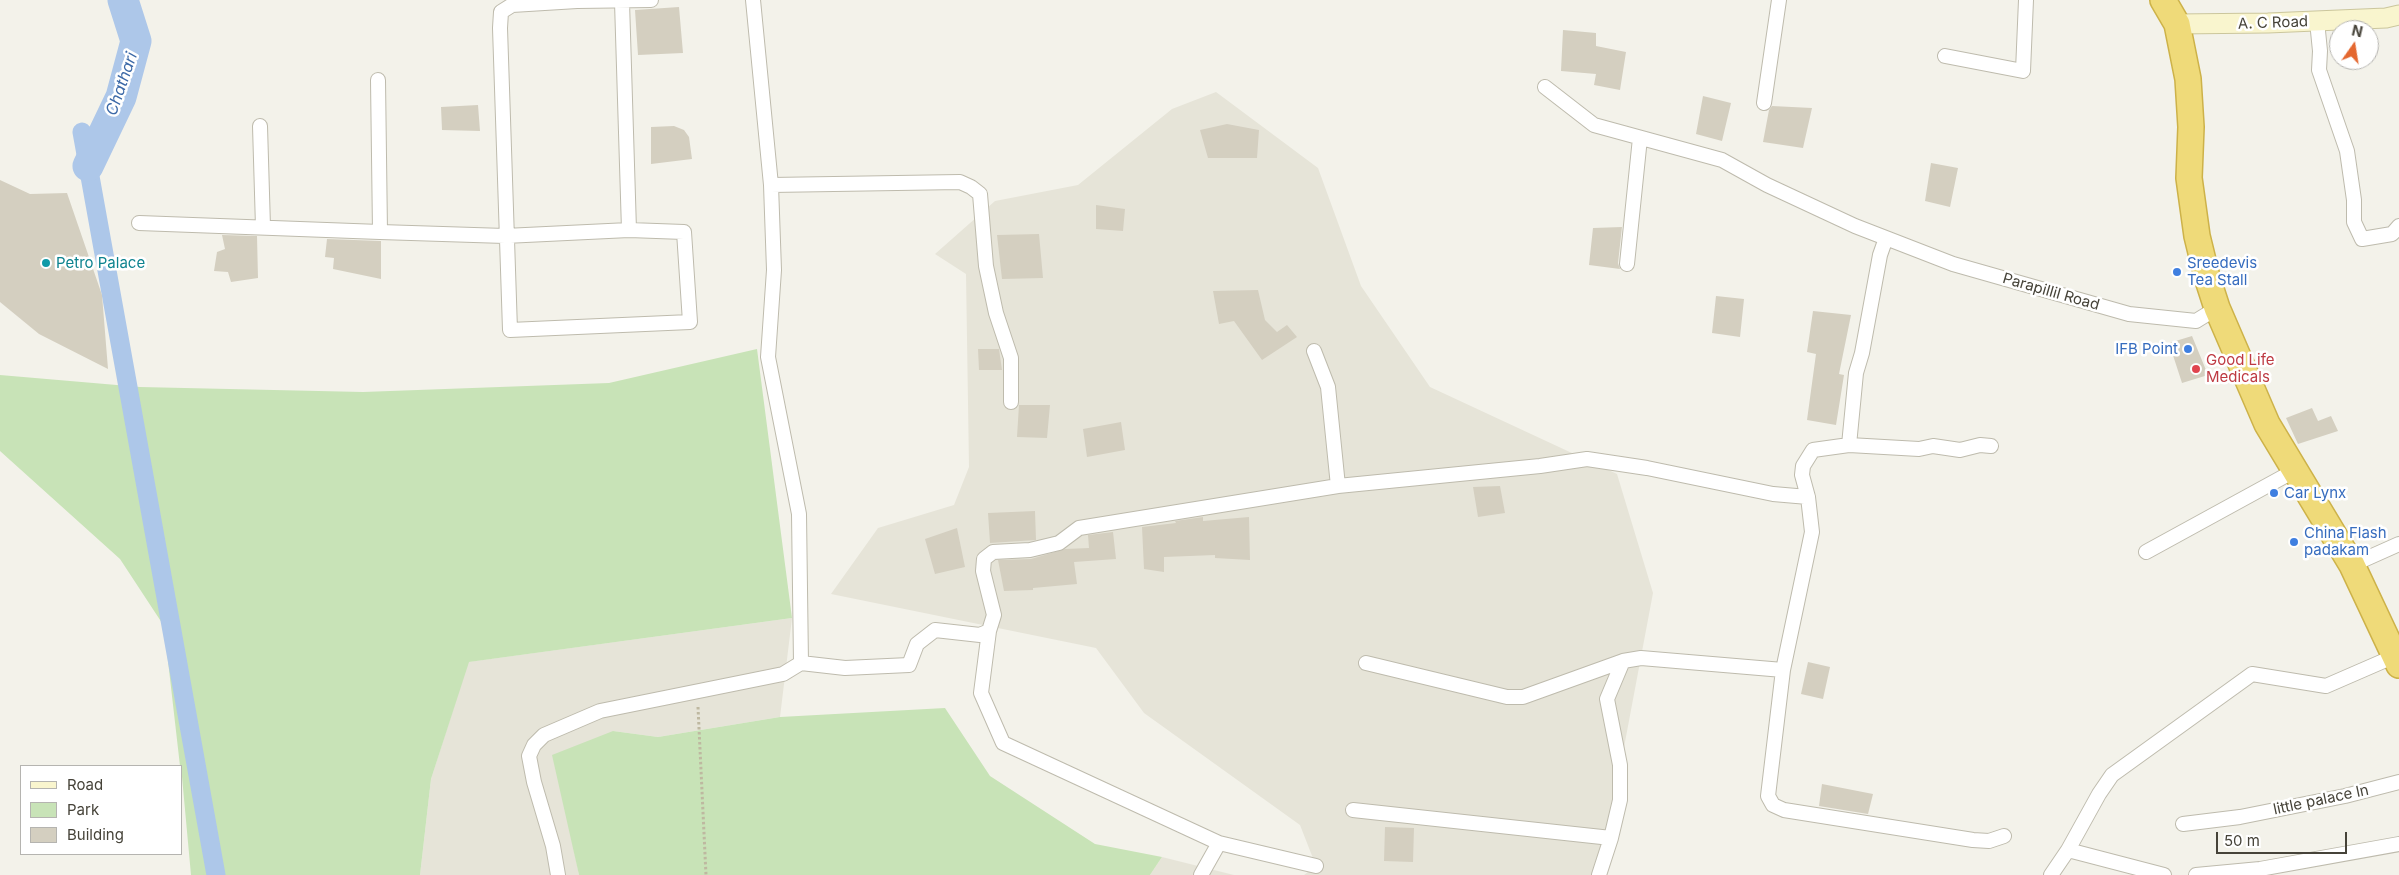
<!DOCTYPE html>
<style>
body{margin:0}
#map{position:relative;width:2399px;height:875px;overflow:hidden;background:#f3f2ea;font-family:Inter,sans-serif}
canvas{display:block}
.legend{position:absolute;left:20px;top:765px;width:162px;height:90px;box-sizing:border-box;background:#fff;border:1px solid #b5b4b0;margin:0;padding:6px 9px;list-style:none;font-size:15px;color:#464339}
.legend li{display:flex;align-items:center;gap:10px;height:25px}
.legend b{width:25px;border:1px solid #b5b4b0}
.north{position:absolute;left:2329px;top:20px;width:50px;height:50px;box-sizing:border-box;background:#fff;border:1px solid #b5b4b0;border-radius:50%;rotate:13deg;font-size:14px;font-weight:700;line-height:20px;text-align:center;color:#464339}
.north::after{content:'';display:block;margin:auto;width:18px;height:22px;background:#e46830;clip-path:polygon(50% 0,100% 100%,50% 72%,0 100%)}
.scale{position:absolute;left:2216px;top:832px;width:131px;height:22px;box-sizing:border-box;border:2px solid #464339;border-top:0;padding-left:6px;font-size:15px;line-height:18px;white-space:nowrap;color:#464339;-webkit-text-stroke:4px #fff;paint-order:stroke}
</style>
<div id="map">
<canvas width="2399" height="875"></canvas>
<ul class="legend">
<li><b style="height:6px;background:#f9f5ce"></b>Road</li>
<li><b style="height:14px;background:#c8e3b7"></b>Park</li>
<li><b style="height:14px;background:#d4cfc0"></b>Building</li>
</ul>
<div class="north">N</div>
<div class="scale">50 m</div>
</div>
<script>
const ctx = document.querySelector('canvas').getContext('2d');
ctx.lineJoin = 'round';
function fill(path, color) { ctx.fillStyle = color; ctx.fill(path, 'evenodd'); }
const poly = rows => new Path2D(rows.map(r => 'M' + r).join(''));
function stroke(path, color, width, dash) { ctx.strokeStyle = color; ctx.lineWidth = width; ctx.lineCap = dash ? 'butt' : 'round'; ctx.setLineDash(dash || []); ctx.stroke(path); }
function drawText(font, color, halo, rows, align = 'center') {
  ctx.font = font + ' Inter,sans-serif'; ctx.lineWidth = 5; ctx.setLineDash([]); ctx.textBaseline = 'middle'; ctx.strokeStyle = halo; ctx.fillStyle = color; for (const [text, x, y, turn = 0] of rows) {
    ctx.save(); ctx.translate(x, y); ctx.rotate((+turn || 0) * Math.PI / 180); ctx.textAlign = isNaN(turn) ? turn : align; if (halo) ctx.strokeText(text, 0, 0); ctx.fillText(text, 0, 0); ctx.restore();
  }
}
const residential = poly([
 [1216,92,1318,168,1361,286,1430,387,1617,474,1653,593,1600,875,1304,875,1316,866,1300,825,1144,713,1096,648,831,594,878,528,954,505,969,467,966,274,935,254,995,201,1078,185,1172,109],
 [792,618,780,717,658,737,613,731,574,850,579,875,420,875,431,779,468,662],
 [1162,857,1234,875,1150,875]
]);
const green = poly([
 [757,349,792,618,469,662,431,779,420,875,191,875,181,766,180,766,164,626,120,559,0,451,0,375,140,387,363,392,609,383],
 [945,708,990,776,1095,844,1162,857,1150,875,579,875,552,755,613,731,658,737,780,717]
]);
const canal = poly([
 [82,132,216,875]
]);
const river = poly([
 [88,166,121,97,136,41,123,0]
]);
const building = poly([
 [679,7,683,53,638,55,635,10],
 [1563,30,1596,33,1596,46,1626,52,1620,90,1594,85,1596,74,1561,71],
 [1703,96,1731,103,1722,141,1696,134],
 [478,105,480,131,442,130,441,107],
 [1772,106,1812,108,1803,148,1763,142,1769,110],
 [1227,124,1259,130,1257,158,1208,158,1200,130],
 [674,126,684,130,689,137,692,159,651,164,651,127],
 [1931,163,1958,168,1950,207,1925,201],
 [0,180,30,194,67,193,102,295,108,369,39,334,0,302],
 [1096,205,1125,209,1123,231,1096,229],
 [1622,227,1618,263,1620,269,1589,265,1593,228],
 [1039,234,1043,278,1002,279,997,235],
 [222,235,257,236,258,278,231,282,228,272,214,271,217,252,225,249],
 [327,239,381,241,381,279,333,269,334,258,325,257],
 [1258,290,1265,320,1277,332,1287,325,1297,337,1262,360,1234,321,1219,324,1213,291],
 [1716,296,1744,299,1740,337,1712,333],
 [1813,311,1851,315,1839,374,1844,375,1836,425,1807,420,1816,354,1807,352],
 [2192,336,2208,375,2182,383,2169,343],
 [978,349,999,349,1002,370,979,370],
 [1019,405,1050,405,1047,438,1017,437],
 [2312,408,2318,421,2331,416,2338,431,2298,444,2286,418],
 [1121,422,1125,450,1087,457,1083,429],
 [1500,486,1505,513,1478,517,1473,487],
 [1035,511,1036,540,990,543,988,513],
 [1203,517,1203,521,1249,517,1250,560,1215,558,1215,555,1164,557,1164,572,1144,569,1142,527,1176,523,1175,521],
 [957,528,965,567,935,574,925,539],
 [1113,532,1116,559,1074,562,1077,584,1033,588,1033,590,1004,591,998,560,1031,559,1065,549,1089,548,1088,535],
 [1808,662,1830,667,1823,699,1801,694],
 [1822,784,1873,794,1868,814,1819,806],
 [1385,827,1414,828,1413,862,1384,861]
]);
const path = poly([
 [698,707,706,875]
]);
const street = poly([
 [753,0,771,185,774,270,768,357,799,514,801,663],
 [622,2,629,230,684,232,690,322,510,330,500,28,501,12,512,5,577,1,651,0],
 [2317,21,2320,51,2319,70,2347,151,2354,200,2354,222,2362,239,2392,234,2399,226],
 [1945,56,2023,71,2026,0],
 [378,80,380,232,505,236,629,230],
 [1545,87,1594,125,1722,160,1767,185,1855,226,1953,264,2129,314,2196,321,2217,308],
 [1764,103,1779,0],
 [260,126,263,227],
 [771,185,960,182,971,187,980,194,986,266,996,313,1011,358,1011,402],
 [139,223,380,232],
 [1627,264,1640,138],
 [1314,351,1328,387,1338,486],
 [1849,445,1856,373,1862,353,1880,255,1886,238],
 [2146,552,2294,471],
 [2352,565,2399,544],
 [1366,663,1507,697,1523,697,1623,661,1641,658,1783,670,1812,532,1808,497,1802,475,1803,466,1813,450,1849,445,1919,449,1933,446,1960,450,1980,445,1991,446],
 [1783,670,1768,796,1773,805,1784,810,1973,840,1989,841,2004,836],
 [1353,810,1611,838,1599,875],
 [2183,824,2240,817,2345,796,2399,782],
 [1611,838,1620,800,1620,765,1607,699,1623,661],
 [1316,866,1219,843,1003,743,981,693,989,631,994,615,983,571,984,559,993,552,1030,550,1059,543,1079,528,1338,486,1540,466,1587,459,1647,468,1773,494,1808,497],
 [558,875,553,846,534,782,529,756,534,745,544,735,600,711,783,674,801,663,845,668,909,665,917,644,935,630,980,635,989,631],
 [1201,875,1219,843],
 [2051,875,2068,850],
 [2164,875,2068,850,2099,794,2112,775,2252,674,2326,686,2395,656],
 [2196,875,2260,869,2399,844]
]);
const secondary = poly([
 [2177,24,2268,23,2386,18,2399,15]
]);
const highway = poly([
 [2163,0,2177,24,2188,79,2191,127,2189,178,2197,236,2207,277,2217,308,2267,424,2352,565,2399,665]
]);
const markers = [
 [46,263,5,"#0f9aa8"],
 [2177,272,5,"#3f7fe0"],
 [2188,349,5,"#3f7fe0"],
 [2196,369,5,"#e0444e"],
 [2274,493,5,"#3f7fe0"],
 [2294,542,5,"#3f7fe0"]
];
const streetNames = [
 ["A. C Road",2273,23,-2],
 ["Parapillil Road",2051,292,16],
 ["little palace ln",2321,800,-12]
];
const cultureNames = [
 ["Petro Palace",56,263]
];
const shopNames = [
 ["Sreedevis",2187,263],
 ["Tea Stall",2187,280],
 ["IFB Point",2178,349,"right"],
 ["Car Lynx",2284,493],
 ["China Flash",2304,533],
 ["padakam",2304,550]
];
const healthNames = [
 ["Good Life",2206,360],
 ["Medicals",2206,377]
];
const waterNames = [
 ["Chathari",122,84,-71]
];
fill(residential, '#e6e4d8');
fill(green, '#c8e3b7');
stroke(canal, '#adc7e9', 19);
stroke(river, '#adc7e9', 31);
fill(building, '#d4cfc0');
stroke(street, '#bebbad', 16);
stroke(secondary, '#cbc69c', 21);
stroke(highway, '#cdb249', 28);
stroke(path, '#beb8a0', 3, [2.5, 2.5]);
stroke(street, '#fff', 14);
stroke(secondary, '#f9f5ce', 19);
stroke(highway, '#efda79', 25);
for (const [x, y, r, color] of markers) { const dot = new Path2D(); dot.arc(x, y, r, 0, 2 * Math.PI); ctx.fillStyle = color; ctx.fill(dot); stroke(dot, '#fff', 2); }
drawText('15px', '#464339', '#fff', streetNames);
drawText('15px', '#0d838f', '#fff', cultureNames, 'left');
drawText('15px', '#366cbe', '#fff', shopNames, 'left');
drawText('15px', '#be3a42', '#fff', healthNames, 'left');
drawText('italic 16px', '#3c69a7', '#fff', waterNames);
</script>
